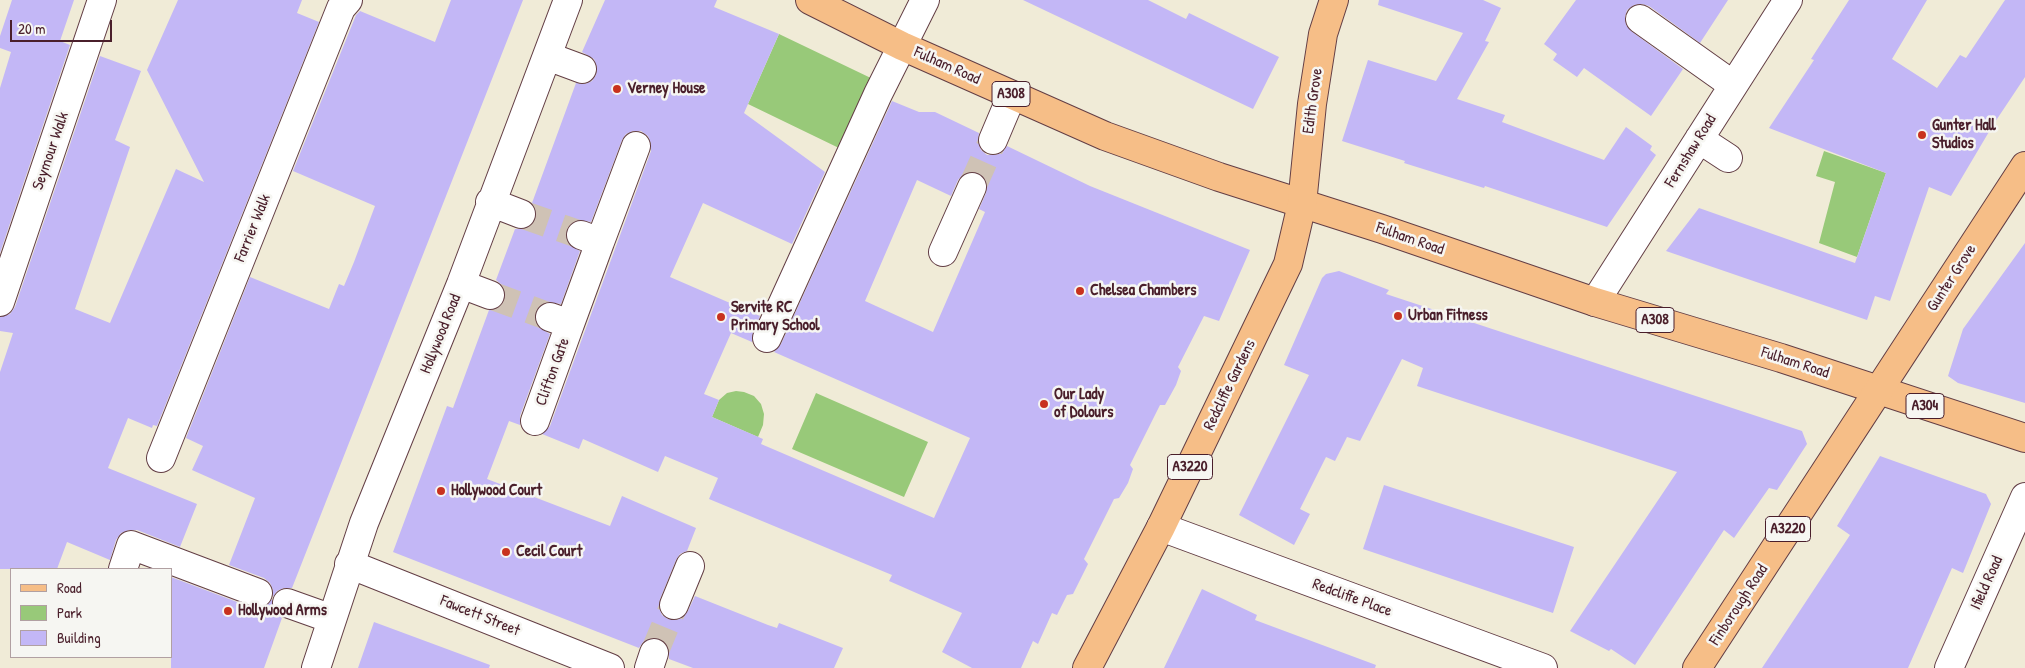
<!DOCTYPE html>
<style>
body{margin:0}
#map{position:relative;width:2025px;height:668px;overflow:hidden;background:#f0ebd7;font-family:"Patrick Hand",sans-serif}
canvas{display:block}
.legend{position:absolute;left:10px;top:568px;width:162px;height:90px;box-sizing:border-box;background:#f6f6f2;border:1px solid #b1a0a2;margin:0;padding:6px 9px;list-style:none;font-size:15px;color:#4a1f2b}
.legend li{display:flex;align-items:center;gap:10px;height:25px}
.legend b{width:25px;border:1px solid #b1a0a2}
.scale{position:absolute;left:10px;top:20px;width:102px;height:22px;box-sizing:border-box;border:2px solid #4a1f2b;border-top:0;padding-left:6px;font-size:15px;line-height:18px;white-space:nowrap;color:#4a1f2b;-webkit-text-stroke:4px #f6f6f2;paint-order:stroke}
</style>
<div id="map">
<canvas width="2025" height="668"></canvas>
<ul class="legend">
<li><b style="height:6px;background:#f6be87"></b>Road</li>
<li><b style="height:14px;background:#98c979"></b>Park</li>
<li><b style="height:14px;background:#c3b7f6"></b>Building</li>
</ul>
<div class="scale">20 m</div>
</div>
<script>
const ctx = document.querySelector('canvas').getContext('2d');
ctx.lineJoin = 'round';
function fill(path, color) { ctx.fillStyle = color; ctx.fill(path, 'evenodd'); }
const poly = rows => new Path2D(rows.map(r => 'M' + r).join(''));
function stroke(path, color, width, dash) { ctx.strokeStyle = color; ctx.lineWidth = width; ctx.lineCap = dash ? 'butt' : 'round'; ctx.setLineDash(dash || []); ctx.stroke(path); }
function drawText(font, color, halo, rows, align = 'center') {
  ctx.font = font + ' "Patrick Hand",sans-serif'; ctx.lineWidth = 5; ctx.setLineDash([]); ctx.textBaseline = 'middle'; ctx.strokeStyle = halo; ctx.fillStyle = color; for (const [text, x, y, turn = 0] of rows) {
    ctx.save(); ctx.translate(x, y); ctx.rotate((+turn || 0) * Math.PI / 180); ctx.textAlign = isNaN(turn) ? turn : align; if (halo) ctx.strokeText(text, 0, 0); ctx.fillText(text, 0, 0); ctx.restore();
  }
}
const green = poly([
 [779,34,875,80,841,149,748,104],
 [1824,151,1886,173,1857,257,1819,243,1835,182,1816,176],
 [736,391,744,392,754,396,761,404,764,414,763,425,758,437,712,417,719,400,727,393],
 [816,393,928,442,904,497,792,449]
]);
const building = poly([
 [12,0,74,0,60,41,70,45,0,253,0,88,11,52,0,48,0,36],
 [178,0,302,0,297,13,319,22,157,426,153,425,152,428,128,418,108,468,197,504,180,547,137,530,129,530,121,533,116,540,110,560,67,542,57,569,0,569,0,372,13,333,0,331,0,317,10,314,15,307,100,56,141,71,115,140,130,147,75,309,110,323,176,169,204,182,147,70],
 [451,0,523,0,292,588,284,588,277,591,273,597,273,590,270,583,264,578,229,565,255,498,192,470,203,446,186,438,250,277,329,309,339,284,344,286,354,262,375,206,293,171,356,15,360,11,435,42],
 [605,0,717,0,714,7,779,34,744,113,825,172,792,244,703,203,670,277,760,316,753,332,752,342,731,333,704,394,719,400,712,417,763,439,761,444,934,518,970,438,774,352,781,344,892,101,919,112,935,112,979,133,978,142,981,150,987,155,995,155,1002,153,1007,146,1090,186,1250,250,1219,321,1204,316,1178,367,1181,371,1176,385,1165,405,1160,405,1130,465,1133,469,1128,483,1119,498,1114,499,1084,559,1088,564,1073,594,1067,595,1057,615,1052,613,1038,644,1033,641,1021,668,972,668,942,652,962,613,889,581,892,575,709,499,718,478,665,456,658,472,583,439,579,449,542,434,550,426,651,151,651,144,648,136,641,131,633,131,626,134,622,140,591,222,578,220,571,223,567,229,566,237,569,245,580,251,561,304,547,302,540,305,535,311,535,319,538,327,550,334,520,416,520,425,509,421,487,479,610,526,622,496,696,528,687,551,680,554,676,560,660,599,659,608,662,615,668,619,676,620,683,618,688,611,695,596,768,625,777,628,779,623,843,648,834,668,693,668,669,659,669,649,665,642,659,638,650,638,643,642,639,648,393,552,447,406,453,408,489,310,499,307,504,301,505,292,502,285,496,280,515,229,524,229,531,226,535,220,536,211,532,203,576,83,585,84,592,81,596,75,597,67,594,59,582,52],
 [970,172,979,173,985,178,987,185,986,193,979,209,985,212,933,332,865,301,917,180,951,196,958,180,963,174],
 [1023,0,1148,0,1186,19,1189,13,1279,57,1253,109],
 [1379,0,1483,0,1501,8,1485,41,1489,42,1457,99,1505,115,1502,122,1604,160,1626,127,1652,146,1650,150,1656,155,1607,227,1485,186,1484,188,1404,163,1405,161,1342,141,1368,60,1436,81,1463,33,1378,5],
 [1576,0,1728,0,1700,43,1649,6,1642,4,1634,5,1627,10,1625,17,1626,25,1631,31,1683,69,1651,116,1584,68,1577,77,1553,60,1557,54,1544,44],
 [1849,0,1927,0,1892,59,1937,88,1960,55,1966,58,2005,0,2025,0,2025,77,1993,125,1951,196,1929,187,1890,301,1875,296,1867,320,1666,251,1699,208,1855,263,1886,173,1769,128,1814,60,1811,59],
 [2025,243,2025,403,1958,383,1948,376,1963,329],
 [1339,271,1389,290,1386,294,1802,431,1807,444,1777,490,1769,488,1734,538,1724,530,1635,665,1611,649,1609,651,1570,631,1677,472,1417,386,1423,368,1402,359,1360,441,1347,437,1335,461,1326,457,1300,509,1310,514,1294,545,1239,515,1309,375,1284,365,1322,278,1326,274],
 [1880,456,1986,494,1991,504,1963,573,1952,568,1908,668,1762,668,1850,535,1837,526],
 [1384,485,1574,547,1553,613,1363,549],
 [171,577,253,608,261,608,267,605,272,599,272,606,275,613,282,618,264,668,171,668],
 [1202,589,1257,615,1255,620,1376,665,1375,668,1164,668],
 [374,622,490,665,489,668,358,668]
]);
const minorTunnel = poly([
 [972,187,993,140],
 [521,214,581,235],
 [490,295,550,317],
 [654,653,674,605]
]);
const minor = poly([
 [1640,19,1733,85],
 [547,56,582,69],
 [1699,139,1728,158],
 [993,140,1012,95],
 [490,202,521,214],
 [600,242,636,146],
 [943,252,972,187],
 [461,284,490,295],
 [0,302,102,0],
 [1595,302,1788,0],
 [550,317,570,324,600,242,581,235],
 [767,338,878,94,925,0],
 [535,421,570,324],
 [161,458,341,8,348,0],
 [1161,527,1543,668],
 [349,564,610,668],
 [123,569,131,545,258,593],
 [287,603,332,619],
 [674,605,690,566],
 [316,668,364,523,461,284,568,0],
 [649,668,654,653],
 [1949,668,2025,497]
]);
const major = poly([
 [810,0,902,46,1105,136,1219,177,1382,229,1595,302,1781,358,2025,438]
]);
const highway = poly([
 [1087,668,1161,527,1288,264,1302,204,1312,104,1323,34,1334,0],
 [1697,668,2025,166]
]);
const markers = [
 [617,89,5,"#c8321e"],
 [1922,135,5,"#c8321e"],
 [1080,291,5,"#c8321e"],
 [1398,316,5,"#c8321e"],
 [721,317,5,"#c8321e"],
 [1044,404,5,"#c8321e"],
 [441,491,5,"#c8321e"],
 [506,552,5,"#c8321e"],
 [228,611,5,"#c8321e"]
];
const shields = [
 [1011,94,38],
 [1655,320,38],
 [1925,406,38],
 [1190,467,45],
 [1788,529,45]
];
const shieldNames = [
 ["A308",1011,94],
 ["A308",1655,320],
 ["A304",1925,406],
 ["A3220",1190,467],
 ["A3220",1788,529]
];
const streetNames = [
 ["Fulham Road",947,66,24],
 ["Edith Grove",1313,101,-82],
 ["Seymour Walk",51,151,-71],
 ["Fernshaw Road",1691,151,-58],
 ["Farrier Walk",253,228,-68],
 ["Fulham Road",1410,239,19],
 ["Gunter Grove",1952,278,-57],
 ["Hollywood Road",441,334,-68],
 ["Fulham Road",1795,363,18],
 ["Clifton Gate",553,372,-70],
 ["Redcliffe Gardens",1230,385,-64],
 ["Ifield Road",1987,583,-66],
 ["Redcliffe Place",1352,598,20],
 ["Finborough Road",1739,605,-57],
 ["Fawcett Street",480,616,22]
];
const poiNames = [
 ["Verney House",627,89],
 ["Gunter Hall",1932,126],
 ["Studios",1932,144],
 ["Chelsea Chambers",1090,291],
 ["Servite RC",731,308],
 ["Primary School",731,326],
 ["Urban Fitness",1408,316],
 ["Our Lady",1054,395],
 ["of Dolours",1054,413],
 ["Hollywood Court",451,491],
 ["Cecil Court",516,552],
 ["Hollywood Arms",238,611]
];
fill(green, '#98c979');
fill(building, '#c3b7f6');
stroke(minorTunnel, '#cfc2b5', 28, [28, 14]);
stroke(minor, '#633e45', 30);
stroke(major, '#633e45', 30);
stroke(highway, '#633e45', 30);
stroke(minor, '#fff', 28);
stroke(major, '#f6be87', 28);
stroke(highway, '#f6be87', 28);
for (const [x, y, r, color] of markers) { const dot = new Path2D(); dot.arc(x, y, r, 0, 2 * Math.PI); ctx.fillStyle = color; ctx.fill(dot); stroke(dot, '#f6f6f2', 2); }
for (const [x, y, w] of shields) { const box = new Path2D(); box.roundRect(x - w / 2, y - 12.5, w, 25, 4); ctx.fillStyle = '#f6f6f2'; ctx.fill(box); stroke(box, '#4a1f2b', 1); }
drawText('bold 15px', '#4a1f2b', null, shieldNames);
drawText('16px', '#4a1f2b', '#f6f6f2', streetNames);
drawText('bold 16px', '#4a1f2b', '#f6f6f2', poiNames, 'left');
</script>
